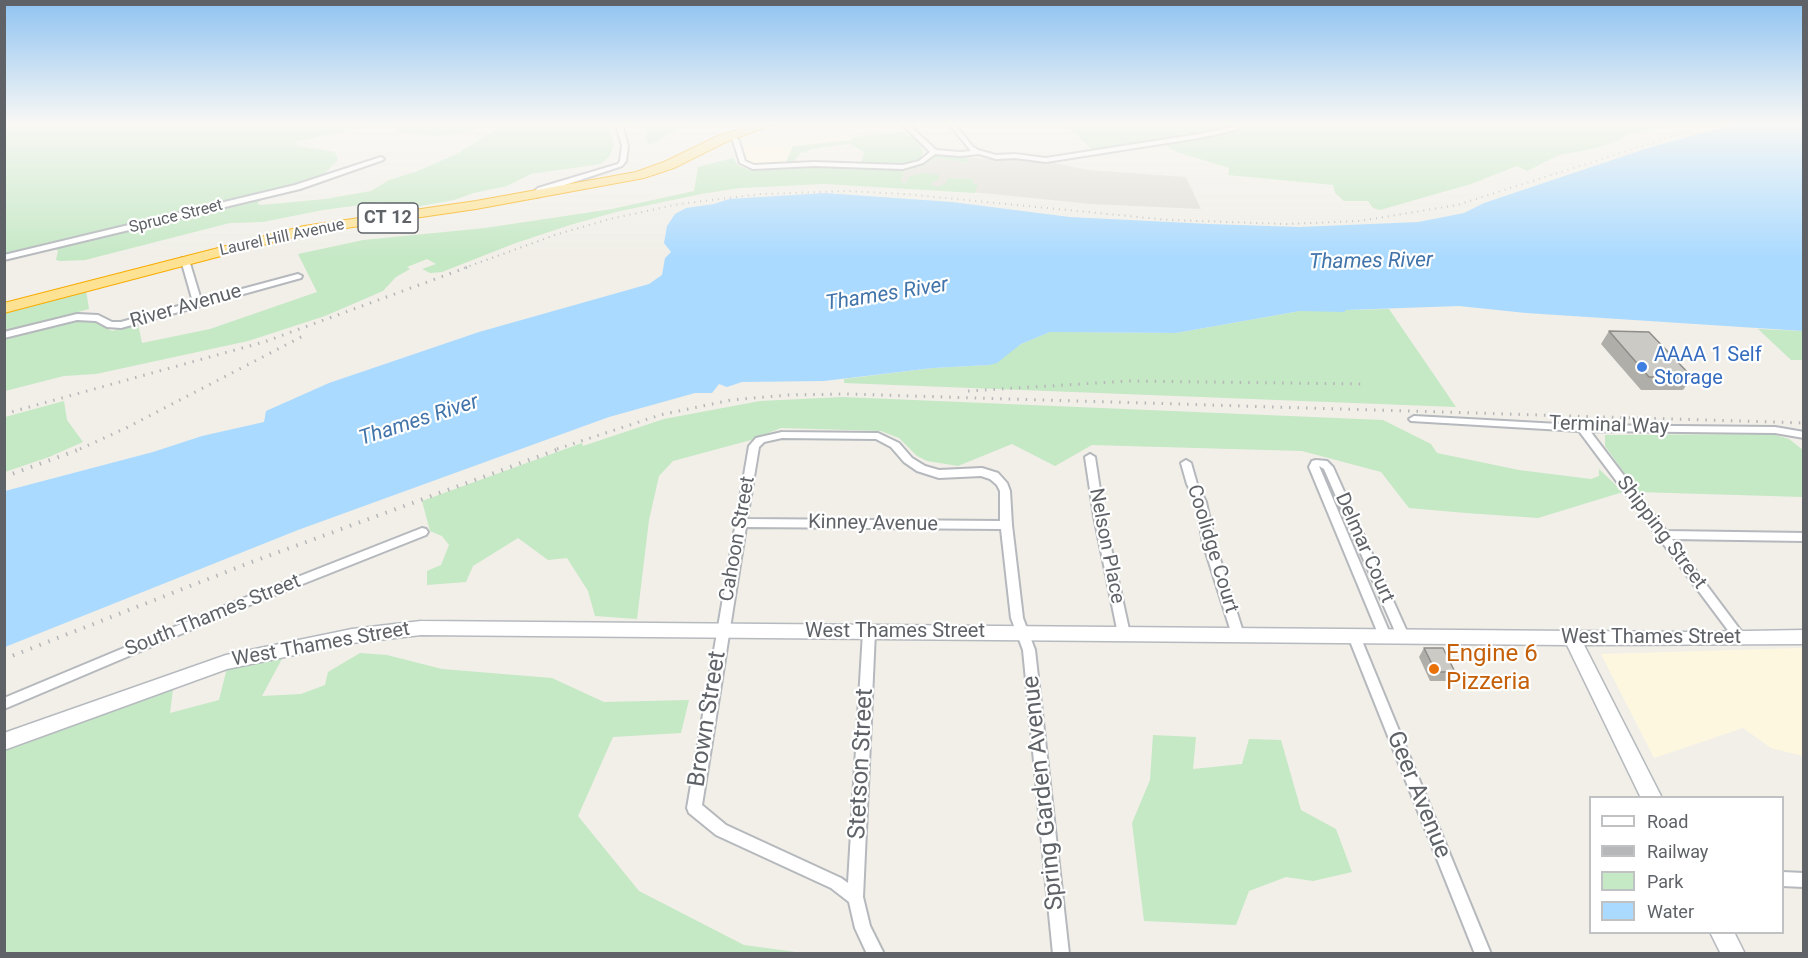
<!DOCTYPE html>
<style>
body{margin:0}
#map{position:relative;width:1808px;height:958px;overflow:hidden;background:#f1efe8;font-family:Roboto,sans-serif}
canvas{display:block}
.frame{position:absolute;inset:0;border:6px solid #5f6368;pointer-events:none}
.legend{position:absolute;left:1589px;top:796px;width:195px;height:138px;box-sizing:border-box;background:#fff;border:2px solid #bfc1c3;margin:0;padding:8px 10px;list-style:none;font-size:18px;color:#5f6368}
.legend li{display:flex;align-items:center;gap:12px;height:30px}
.legend b{width:30px;border:2px solid #bfc1c3}
</style>
<div id="map">
<canvas width="1808" height="958"></canvas>
<div class="frame"></div>
<ul class="legend">
<li><b style="height:8px;background:#fff"></b>Road</li>
<li><b style="height:8px;background:#b6b7b8"></b>Railway</li>
<li><b style="height:16px;background:#c5e8c5"></b>Park</li>
<li><b style="height:16px;background:#aadaff"></b>Water</li>
</ul>
</div>
<script>
const ctx = document.querySelector('canvas').getContext('2d');
ctx.lineJoin = 'round';
function fill(path, color) { ctx.fillStyle = color; ctx.fill(path, 'evenodd'); }
const poly = rows => new Path2D(rows.map(r => 'M' + r).join(''));
function stroke(path, color, width, dash) { ctx.strokeStyle = color; ctx.lineWidth = width; ctx.lineCap = dash ? 'butt' : 'round'; ctx.setLineDash(dash || []); ctx.stroke(path); }
function drawText(font, color, halo, rows, align = 'center') {
  ctx.font = font + ' Roboto,sans-serif'; ctx.lineWidth = 4.5; ctx.setLineDash([]); ctx.textBaseline = 'middle'; ctx.strokeStyle = halo; ctx.fillStyle = color; for (const [text, x, y, turn = 0] of rows) {
    ctx.save(); ctx.translate(x, y); ctx.rotate((+turn || 0) * Math.PI / 180); ctx.textAlign = isNaN(turn) ? turn : align; if (halo) ctx.strokeText(text, 0, 0); ctx.fillText(text, 0, 0); ctx.restore();
  }
}
const commercial = poly([
 [777,124,844,124,853,140,794,146,786,162,755,165,746,161,742,139,739,136],
 [1803,648,1803,756,1771,748,1743,728,1654,758,1601,654]
]);
const education = poly([
 [966,157,1005,160,1015,158,1051,162,1088,170,1186,177,1201,209,1091,204,942,189,928,184,901,182,904,171,923,166,935,158,968,163]
]);
const green = poly([
 [4,124,378,124,295,142,298,146,335,152,338,160,324,174,292,185,258,202,258,204,261,205,325,199,371,191,389,180,415,172,457,154,498,127,486,126,462,133,437,136,399,132,390,124,609,124,614,146,609,157,601,164,531,174,507,186,474,193,454,200,409,208,383,202,323,210,263,222,230,223,85,260,60,261,56,260,58,251,54,247,37,248,5,255],
 [642,124,699,124,674,131,657,142,648,144,645,137,648,131],
 [1064,124,1230,124,1227,128,1217,131,1147,140,1094,151],
 [1247,124,1671,124,1651,131,1629,134,1617,141,1592,149,1559,155,1527,171,1517,166,1471,184,1380,210,1373,208,1368,201,1344,201,1335,193,1333,185,1228,175,1229,168,1177,152,1168,147,1165,142,1240,130],
 [901,132,914,137,920,145,923,152,920,159,905,164,861,164,864,152,850,144,811,149,806,153,802,152,793,162,786,162,793,146,853,140,852,137],
 [937,154,966,157,969,163,935,158,923,166,904,171,901,182,906,183,910,176,924,173,939,175,939,179,930,184,938,187,946,183,947,178,973,179,973,184,978,185,975,193,825,184,740,188,701,194,616,212,570,225,513,244,442,272,430,273,422,269,436,264,427,259,407,267,410,269,396,277,383,291,325,316,248,341,96,374,64,376,5,391,4,340,67,323,86,321,97,323,112,331,138,324,142,343,210,329,317,292,298,254,363,240,485,228,612,209,694,191,698,167,733,158,739,166,754,171,815,165,900,168,917,165],
 [86,290,89,309,5,332,5,311],
 [1389,309,1456,407,844,383,844,379,933,368,989,365,1021,344,1050,332,1176,333,1300,311],
 [1758,329,1803,331,1803,360,1791,360],
 [843,397,1383,420,1431,444,1437,453,1519,470,1591,479,1599,476,1599,469,1623,492,1538,518,1466,513,1409,508,1381,472,1302,451,1092,445,1055,466,1012,444,958,466,927,461,917,456,899,438,881,431,781,428,751,440,673,461,659,476,649,520,637,619,595,616,588,591,567,558,548,560,518,538,473,566,466,582,427,585,427,571,441,565,449,545,442,536,430,531,422,501,582,443,583,446,664,419,760,401],
 [64,401,67,420,83,442,49,457,5,472,5,417],
 [1772,434,1789,439,1803,450,1803,497,1638,492,1605,446,1605,435],
 [360,653,387,655,442,669,552,678,604,702,689,700,681,733,613,737,578,816,639,891,744,945,803,953,5,954,5,751,173,689,170,713,219,700,227,668,283,657,262,696,301,694,325,685,328,672],
 [1153,735,1196,737,1193,769,1242,764,1249,739,1281,740,1301,810,1336,829,1352,872,1313,881,1286,877,1249,891,1236,925,1144,921,1132,823,1150,780]
]);
const water = poly([
 [1736,124,1803,124,1803,331,1526,313,1459,306,1346,310,1344,312,1300,311,1176,333,1050,332,1021,344,997,363,989,365,933,368,824,381,742,382,727,387,719,384,712,393,695,393,609,417,298,530,5,647,5,491,153,452,202,436,264,422,266,411,329,383,479,332,649,284,662,275,665,258,671,252,664,243,667,226,675,214,686,208,714,204,729,199,825,193,952,202,1070,217,1210,224,1299,227,1418,222,1464,213,1484,203,1651,147]
]);
const street = poly([
 [616,124,622,124,628,146,626,161,622,166,544,192,538,197,532,197,532,193,538,188,618,164,620,161,622,146,616,124],
 [902,124,908,124,936,150,960,152,971,151,949,124,955,124,972,146,978,150,996,155,1015,154,1046,158,1199,134,1232,127,1237,124,1243,124,1236,130,1199,138,1046,162,1015,158,996,159,979,154,960,156,935,154,923,163,903,169,814,166,753,169,740,163,733,141,729,136,734,135,739,141,745,161,754,165,814,162,903,165,919,161,930,152,902,124],
 [381,157,384,159,383,160,300,189,4,260,4,255,295,185,381,157],
 [182,258,188,258,189,260,201,300,298,274,302,276,301,278,121,328,107,327,96,321,77,320,4,338,4,332,77,314,98,315,112,322,121,322,193,302,181,260,182,258],
 [1414,416,1577,425,1775,427,1804,432,1804,438,1775,433,1590,431,1666,531,1804,533,1804,541,1672,539,1744,635,1746,638,1744,641,1740,643,1736,641,1579,431,1411,421,1409,419,1414,416],
 [782,432,878,433,899,443,912,458,925,466,939,470,982,468,998,473,1007,483,1010,491,1012,525,1023,618,1035,650,1069,954,1053,954,1023,650,1011,618,1001,529,746,527,702,805,726,825,841,878,848,883,863,632,865,629,869,627,873,629,875,632,863,897,870,926,884,954,867,954,855,928,849,902,831,888,716,835,689,813,687,808,749,446,756,438,782,432],
 [782,438,876,439,891,447,904,462,917,471,939,478,981,476,990,479,997,485,1000,491,1000,521,747,519,759,447,764,442,782,438],
 [1090,454,1095,457,1104,516,1130,634,1128,637,1124,639,1120,637,1118,634,1094,516,1085,457,1090,454],
 [1186,460,1191,463,1197,484,1206,502,1215,543,1244,635,1242,638,1238,640,1234,638,1232,635,1203,543,1196,502,1187,484,1181,463,1186,460],
 [1316,460,1327,461,1333,467,1409,636,1407,639,1403,641,1399,639,1397,636,1324,469,1319,466,1391,636,1389,639,1385,641,1381,639,1379,636,1309,467,1312,461,1316,460],
 [422,528,426,529,428,532,426,535,242,608,4,709,4,698,234,602,422,528],
 [1354,631,1358,633,1360,636,1491,954,1475,954,1348,636,1350,633,1354,631],
 [1782,872,1804,873,1804,887,1782,886,1782,872]
]);
const secondary = poly([
 [421,621,1689,632,1804,630,1804,644,1584,645,1662,798,1641,798,1567,645,421,635,352,643,227,669,4,750,4,733,226,655,352,629,421,621],
 [1710,932,1734,932,1745,954,1721,954,1710,932]
]);
const highway = poly([
 [757,124,774,124,726,142,674,168,644,178,476,209,305,234,4,313,4,303,304,226,476,201,636,172,664,162,718,136,757,124]
]);
const railFar2 = poly([
 [464,268,558,234,610,219,679,204,761,194,848,191,905,194,1169,220,1288,224,1360,221,1457,205,1712,124]
]);
const railFar1 = poly([
 [968,391,1129,381,1366,384],
 [4,414,264,342,468,267],
 [80,449,126,428,303,336],
 [557,449,660,415,731,400,788,395,846,394,1804,423]
]);
const rail = poly([
 [4,477,83,448],
 [4,659,249,563,562,448]
]);
const wall = poly([
 [1609,331,1692,377,1683,390,1641,390,1601,344],
 [1424,648,1455,672,1450,681,1430,681,1419,657]
]);
const building = poly([
 [1609,331,1649,332,1692,377,1649,377,1609,331],
 [1424,648,1443,648,1455,672,1436,672,1424,648]
]);
const markers = [
 [1642,367,6,"#3f7fe0"],
 [1434,669,6,"#e8710a"]
];
const farStreetnames = [
 ["Spruce Street",176,217,-14],
 ["Laurel Hill Avenue",282,238,-12]
];
const shields = [
 [388,218,60]
];
const shieldNames = [
 ["CT 12",388,218]
];
const streetNames = [
 ["River Avenue",186,307,-16],
 ["Terminal Way",1609,426,2],
 ["Kinney Avenue",873,524,1],
 ["Shipping Street",1661,533,53],
 ["Cahoon Street",738,539,-80],
 ["Nelson Place",1106,546,79],
 ["Delmar Court",1364,548,66],
 ["Coolidge Court",1212,549,73],
 ["South Thames Street",213,616,-22],
 ["West Thames Street",895,632],
 ["West Thames Street",1651,638],
 ["West Thames Street",321,645,-10]
];
const shopNames = [
 ["AAAA 1 Self",1654,356],
 ["Storage",1654,379]
];
const waterNames = [
 ["Thames River",1371,262,-1],
 ["Thames River",887,295,-9],
 ["Thames River",419,421,-18]
];
const nearFoodnames = [
 ["Engine 6",1446,655],
 ["Pizzeria",1446,683]
];
const nearStreetnames = [
 ["Brown Street",708,719,-81],
 ["Stetson Street",862,764,-87],
 ["Spring Garden Avenue",1044,793,-96],
 ["Geer Avenue",1418,795,68]
];
fill(commercial, '#fef7e0');
fill(education, '#e1ded6');
fill(green, '#c5e8c5');
fill(water, '#aadaff');
stroke(street, '#b5b8bc', 4);
stroke(secondary, '#b6babf', 3);
stroke(highway, '#f9ab00', 2);
fill(street, '#fff');
fill(secondary, '#fff');
fill(highway, '#fde293');
stroke(railFar2, '#b6b7b8', 2, [1, 5]);
stroke(railFar1, '#b6b7b8', 3, [1.5, 7]);
stroke(rail, '#b6b7b8', 4, [1.5, 8]);
fill(wall, '#afaea9');
fill(building, '#cccac5');
stroke(building, '#8f8d8a', 1.5);
const sky = ctx.createLinearGradient(0, 0, 0, 258);
sky.addColorStop(0, '#8fc3f1');
sky.addColorStop(0.48, '#f9f8f5');
sky.addColorStop(1, '#f9f8f500');
ctx.fillStyle = sky;
ctx.fillRect(0, 0, 1808, 258);
for (const [x, y, r, color] of markers) { const dot = new Path2D(); dot.arc(x, y, r, 0, 2 * Math.PI); ctx.fillStyle = color; ctx.fill(dot); stroke(dot, '#fff', 2); }
drawText('16px', '#5f6368', '#fff', farStreetnames);
for (const [x, y, w] of shields) { const box = new Path2D(); box.roundRect(x - w / 2, y - 15, w, 30, 4.5); ctx.fillStyle = '#fff'; ctx.fill(box); stroke(box, '#5f6368', 1.5); }
drawText('bold 18px', '#5f6368', null, shieldNames);
drawText('20px', '#5f6368', '#fff', streetNames);
drawText('20px', '#366cbe', '#fff', shopNames, 'left');
drawText('italic 21px', '#4174aa', '#fff', waterNames);
drawText('24px', '#c56008', '#fff', nearFoodnames, 'left');
drawText('24px', '#5f6368', '#fff', nearStreetnames);
</script>
